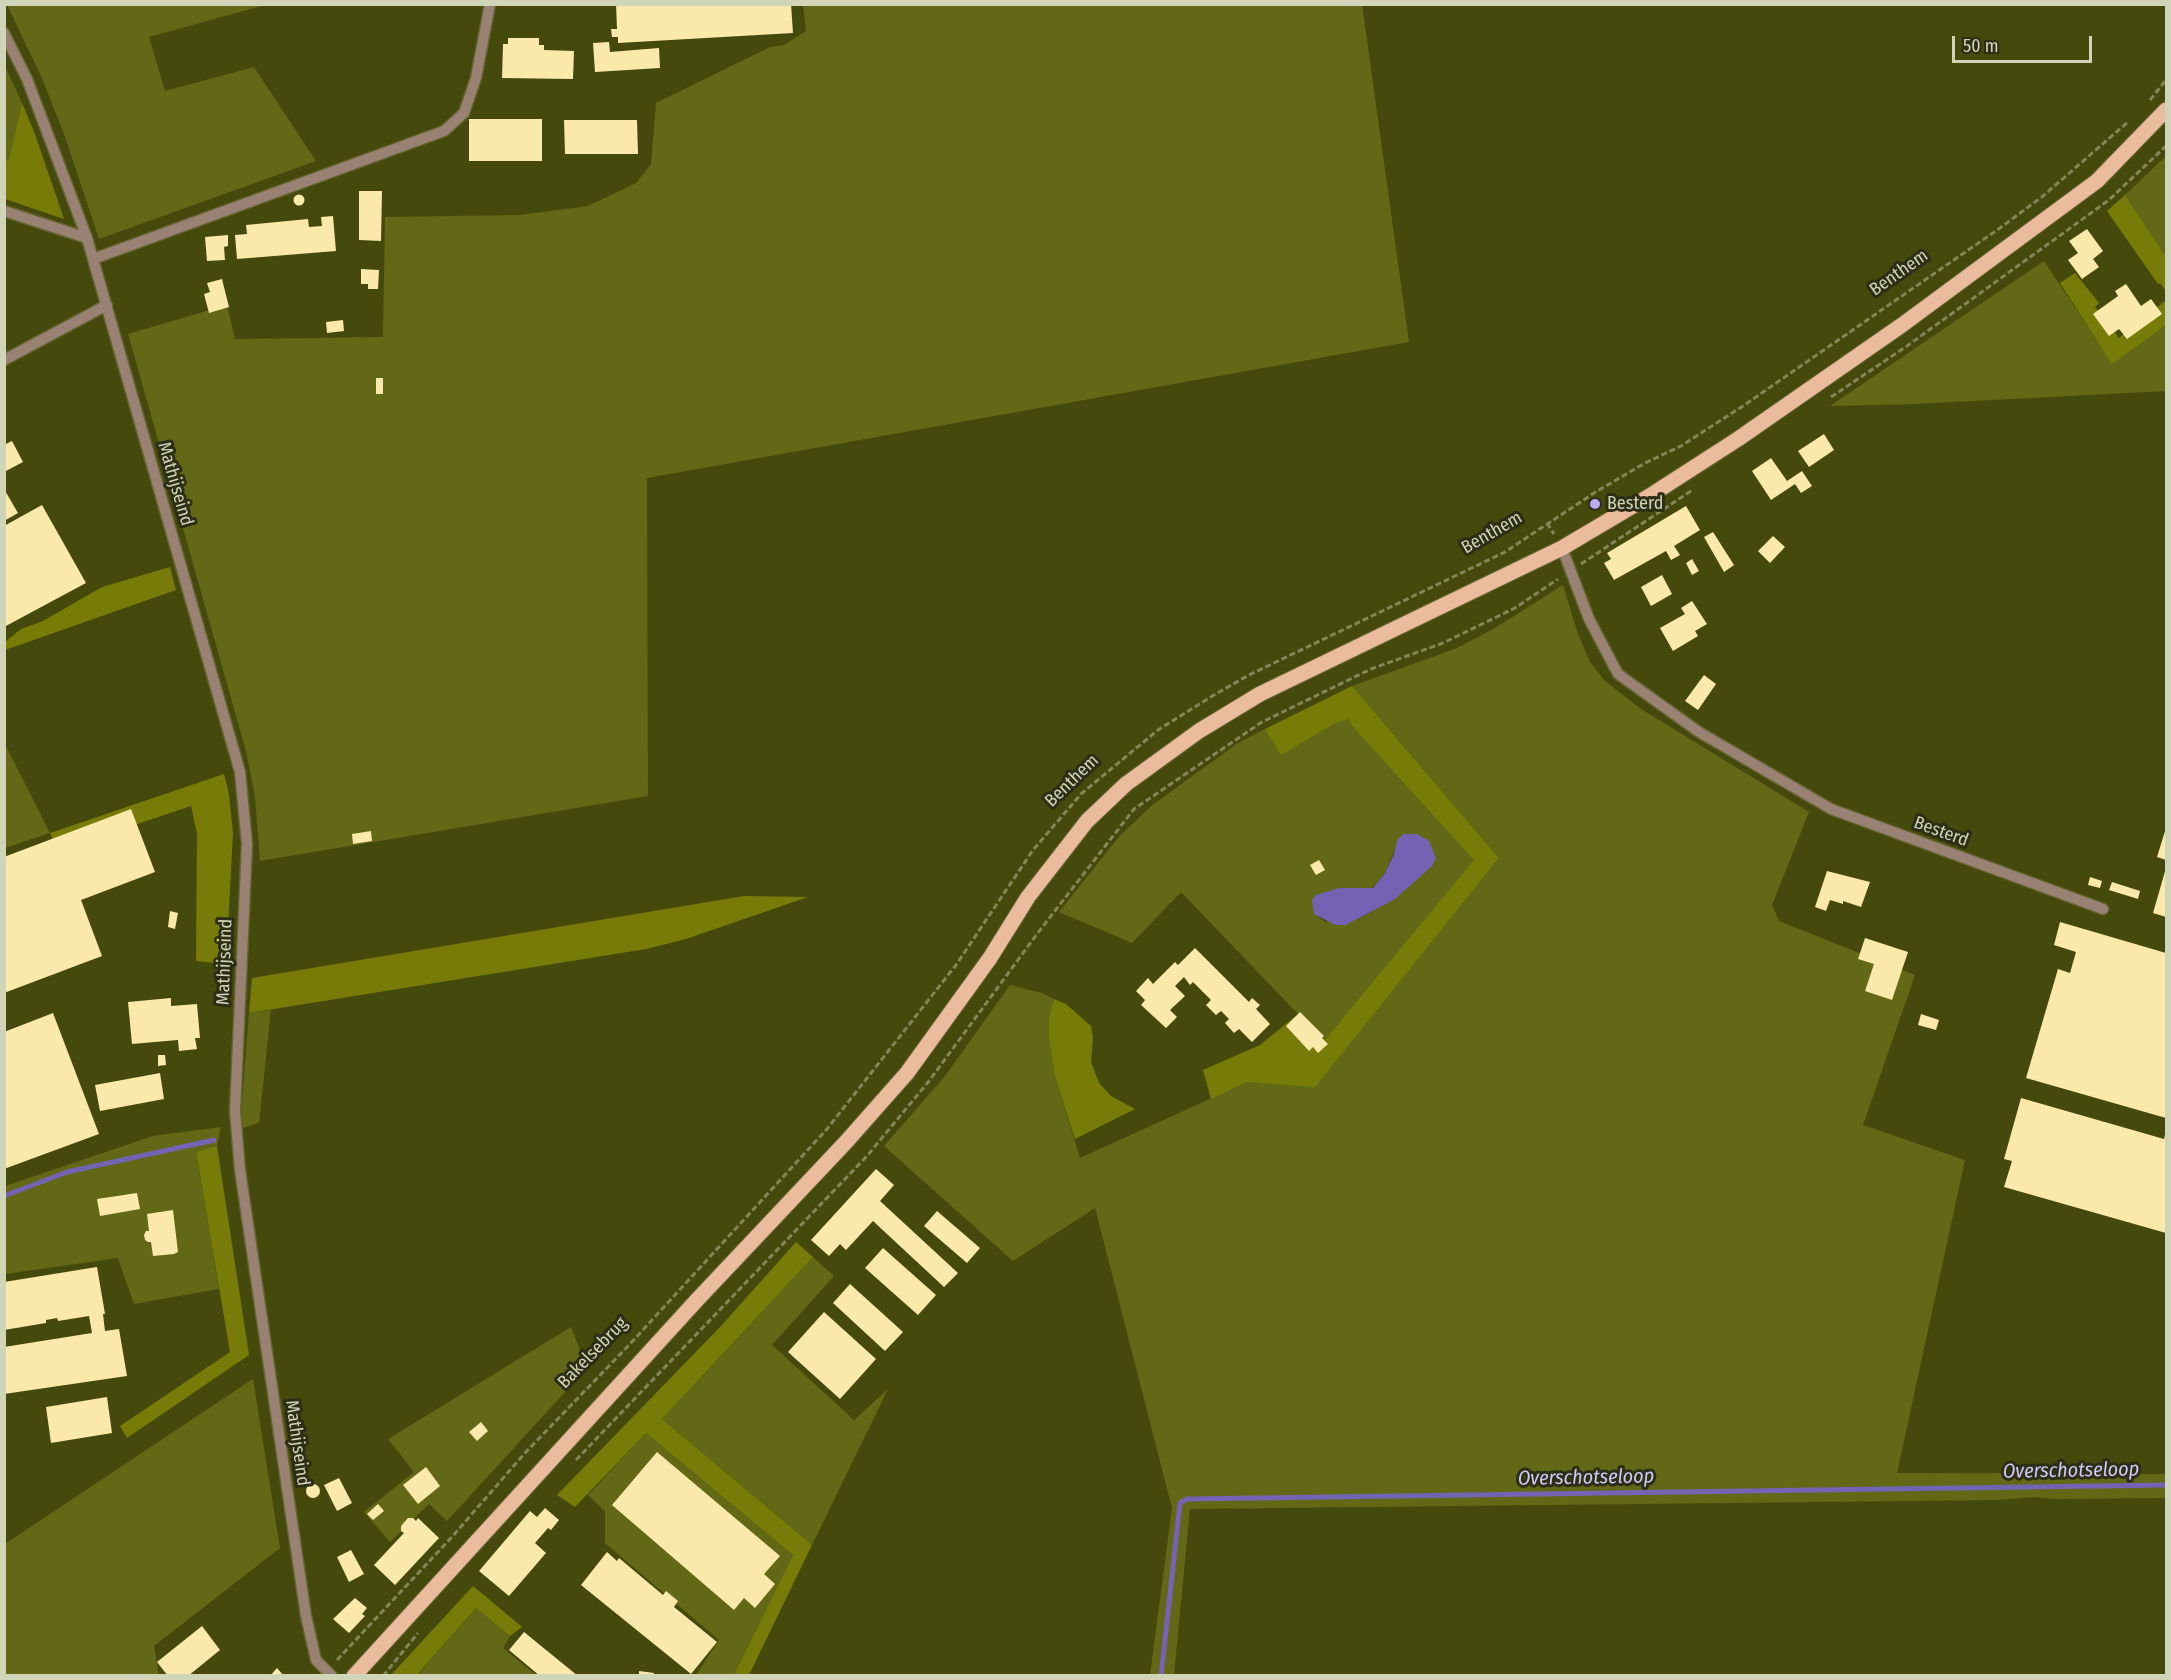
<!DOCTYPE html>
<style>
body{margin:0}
#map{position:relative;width:2171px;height:1680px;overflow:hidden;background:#46490c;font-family:"Fira Sans Condensed",sans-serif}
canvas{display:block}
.frame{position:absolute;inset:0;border:6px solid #d1d5b7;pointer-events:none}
.scale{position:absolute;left:1952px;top:36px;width:140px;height:27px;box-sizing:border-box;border:3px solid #d1d5b7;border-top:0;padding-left:8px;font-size:18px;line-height:21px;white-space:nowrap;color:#d1d5b7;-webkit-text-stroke:4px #2c2e16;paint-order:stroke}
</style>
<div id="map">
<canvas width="2171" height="1680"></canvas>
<div class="frame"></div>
<div class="scale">50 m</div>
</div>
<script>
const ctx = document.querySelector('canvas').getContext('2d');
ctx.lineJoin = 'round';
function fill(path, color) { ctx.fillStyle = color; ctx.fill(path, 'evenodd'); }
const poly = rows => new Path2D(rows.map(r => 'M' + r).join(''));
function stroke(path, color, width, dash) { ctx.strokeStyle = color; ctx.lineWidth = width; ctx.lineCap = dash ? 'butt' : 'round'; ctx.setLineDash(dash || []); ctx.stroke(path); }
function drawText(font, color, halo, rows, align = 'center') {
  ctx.font = font + ' "Fira Sans Condensed",sans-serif'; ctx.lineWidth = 6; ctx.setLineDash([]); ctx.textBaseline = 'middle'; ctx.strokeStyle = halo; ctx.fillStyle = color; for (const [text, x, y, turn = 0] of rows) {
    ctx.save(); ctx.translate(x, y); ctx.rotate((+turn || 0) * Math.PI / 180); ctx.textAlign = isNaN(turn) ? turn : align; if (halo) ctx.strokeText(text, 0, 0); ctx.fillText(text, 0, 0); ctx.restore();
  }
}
const green = poly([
 [1362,4,1409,342,647,478,648,796,260,861,255,797,246,751,128,334,227,305,235,339,383,337,385,217,520,215,588,206,636,183,651,164,656,103,770,47,784,45,806,31,803,5],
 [7,5,265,5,149,37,165,91,254,67,316,161,99,239,64,134,42,78],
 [4,64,22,103,9,159,5,161],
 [2166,156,2166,257,2125,195],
 [2044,261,2112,363,2166,325,2166,391,1915,404,1830,406],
 [1563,585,1578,634,1590,662,1605,681,1641,709,1809,812,1772,905,1779,921,1915,975,1863,1125,1965,1160,1897,1473,2166,1474,2166,1498,2056,1499,2033,1497,1998,1500,1190,1509,1174,1675,1150,1675,1172,1508,1095,1208,1013,1261,884,1146,945,1076,1010,985,1042,993,1054,999,1049,1017,1049,1039,1055,1076,1080,1158,1247,1082,1315,1086,1499,858,1352,686,1457,648,1495,628],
 [1349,719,1352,726,1475,860,1323,1042,1298,1014,1181,892,1132,943,1059,912,1118,838,1151,806,1238,743,1265,729,1282,754,1334,724],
 [1417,834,1418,835,1371,912,1356,920,1326,922,1318,917,1339,888,1372,888,1385,873,1397,844],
 [5,744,50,833,5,848,4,848],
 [271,1010,259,1123,240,1129,249,1013],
 [221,1127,217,1146,196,1152,219,1289,134,1304,118,1258,5,1274,5,1186,153,1136],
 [813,1257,834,1276,772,1345,854,1420,888,1389,812,1545,662,1419],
 [571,1327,587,1368,447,1521,429,1504,390,1542,364,1512,414,1472,388,1439],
 [253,1379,280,1548,154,1646,159,1675,5,1675,5,1544],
 [646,1433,793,1555,734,1675,696,1675,719,1640,605,1543,605,1511,588,1495],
 [476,1608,510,1636,503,1648,536,1675,417,1676]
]);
const forest = poly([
 [22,103,35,134,64,219,5,199,5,161,9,159],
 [2125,195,2166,257,2166,291,2160,283,2158,284,2107,211],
 [2075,273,2099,303,2095,307,2119,338,2166,300,2166,325,2112,364,2060,283],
 [170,567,176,590,5,650,5,642,21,629,43,621,102,587],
 [1352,686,1499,858,1315,1087,1247,1082,1211,1099,1203,1070,1260,1045,1298,1014,1323,1042,1474,860,1352,726,1349,719,1334,724,1281,755,1265,729],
 [224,774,229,794,233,833,226,964,196,961,197,834,191,806,57,851,50,833],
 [744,896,808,897,686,939,646,949,249,1013,252,978],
 [1054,999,1066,1004,1091,1026,1093,1038,1091,1062,1099,1083,1111,1096,1135,1109,1075,1139,1055,1076,1049,1039,1049,1017],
 [217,1146,249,1355,127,1438,120,1426,230,1352,196,1152],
 [796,1242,813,1257,662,1419,812,1545,749,1675,734,1675,793,1555,646,1433,575,1507,557,1495,721,1326],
 [473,1586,522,1627,510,1636,476,1608,417,1675,391,1675]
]);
const water = poly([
 [1403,834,1417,834,1429,841,1436,858,1432,866,1395,899,1346,925,1335,925,1314,914,1312,900,1316,895,1339,888,1373,888,1385,873,1394,854,1397,840]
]);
const stream = poly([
 [4,1196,67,1172,214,1140],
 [1161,1676,1180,1503,1187,1499,2166,1485]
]);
const building = poly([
 [616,4,791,4,793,33,618,43,618,37,612,37,611,29,617,29],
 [508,38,539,38,539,45,544,45,544,50,574,51,573,79,502,78,503,44,508,44],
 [609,42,610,52,659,48,660,68,595,72,593,43],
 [469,119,542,119,542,161,469,161],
 [564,120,637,120,638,154,565,154],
 [359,191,382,191,381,241,359,240],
 '293.5 200a5.5 5.5 0 1 1 11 0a5.5 5.5 0 1 1-11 0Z',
 [333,216,336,251,237,259,235,235,247,234,246,225,308,219,309,227,322,226,321,217],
 [2087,229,2103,251,2093,259,2099,267,2082,279,2068,260,2078,253,2069,241],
 [228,235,228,246,224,247,225,260,207,261,205,237],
 [361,269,379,270,378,289,368,289,368,284,361,284],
 [222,279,229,307,209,313,204,294,210,292,207,283],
 [2126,284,2141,306,2151,299,2162,314,2127,339,2119,329,2109,336,2093,314,2118,296,2115,291],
 [343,320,344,331,327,333,326,322],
 [376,378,383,378,383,394,376,394],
 [1824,434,1834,450,1809,467,1798,451],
 [12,441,23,462,4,472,4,445],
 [1771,458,1787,481,1802,471,1812,486,1801,493,1795,484,1771,500,1752,471],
 [4,489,18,513,4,521],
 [42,505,86,583,4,627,4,526],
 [1686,506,1700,530,1674,546,1680,555,1671,560,1666,551,1614,580,1604,563,1611,559,1607,553],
 [1713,532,1734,565,1724,572,1704,537],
 [1773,536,1785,547,1770,563,1758,551],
 [1692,559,1699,571,1692,575,1686,563],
 [1662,575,1672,594,1651,606,1641,587],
 [1692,601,1707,624,1695,631,1698,636,1673,651,1660,628,1685,614,1681,608],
 [1704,675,1716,684,1698,710,1685,701],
 [131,809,155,872,81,900,102,956,4,993,4,857],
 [2166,828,2166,860,2157,857],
 [371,831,372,841,353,844,352,834],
 [1319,860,1325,870,1316,875,1310,865],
 [2166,868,2166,917,2153,913],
 [1827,871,1870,882,1861,907,1843,901,1843,904,1830,900,1826,911,1815,907],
 [2090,877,2102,881,2100,888,2088,885],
 [2112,882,2140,891,2138,899,2109,890],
 [170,911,178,913,175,929,168,927],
 [2060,922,2166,953,2166,1118,2026,1078,2058,969,2070,973,2076,952,2054,945],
 [1865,938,1908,952,1892,1000,1865,991,1874,964,1858,959],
 [1195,948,1249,1002,1252,998,1260,1005,1256,1009,1270,1024,1252,1042,1239,1029,1234,1033,1225,1023,1229,1019,1221,1011,1216,1015,1206,1005,1211,1000,1193,982,1190,985,1184,977,1175,986,1185,996,1170,1010,1177,1017,1166,1028,1141,1005,1145,1000,1136,991,1148,978,1153,984,1175,962,1178,965],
 [171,998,171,1006,197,1004,200,1038,195,1038,197,1049,179,1051,178,1040,132,1044,128,1002],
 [1300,1012,1324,1036,1322,1038,1328,1044,1318,1053,1313,1047,1309,1051,1286,1026],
 [53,1013,99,1134,4,1169,4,1032],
 [1921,1014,1939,1020,1936,1030,1918,1025],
 [158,1055,165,1055,166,1065,158,1066],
 [160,1073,164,1099,100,1111,95,1085],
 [2021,1098,2164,1139,2166,1131,2166,1233,2004,1187,2012,1161,2004,1159],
 [876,1169,894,1185,880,1201,958,1273,944,1287,873,1221,846,1250,840,1244,829,1256,811,1240],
 [137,1193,140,1209,100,1216,97,1199],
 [173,1210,178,1252,174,1254,153,1256,151,1242,148,1242,145,1240,144,1235,146,1231,149,1231,147,1214],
 [937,1211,980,1248,967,1263,924,1226],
 [883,1248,936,1295,918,1315,865,1268],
 [97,1267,105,1314,103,1314,105,1331,119,1329,127,1376,4,1394,4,1347,92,1333,89,1316,58,1321,57,1318,46,1320,46,1323,4,1330,4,1282],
 [850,1284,903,1332,885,1351,833,1303],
 [824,1312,876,1359,840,1399,788,1352],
 [107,1397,112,1433,51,1443,46,1407],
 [481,1422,488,1431,477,1441,469,1432],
 [657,1452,780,1556,764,1574,775,1584,755,1608,744,1598,734,1610,612,1505],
 [426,1467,440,1486,418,1504,403,1485],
 [339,1478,352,1503,337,1511,324,1485],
 '306 1491a7 7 0 1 1 14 0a7 7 0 1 1-14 0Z',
 [378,1504,384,1511,373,1520,367,1514],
 [545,1508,559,1520,551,1530,548,1528,535,1543,546,1553,509,1596,479,1571,530,1511,537,1517],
 [408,1518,413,1518,416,1521,418,1518,439,1538,395,1585,374,1565,404,1533,401,1531,401,1526],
 [351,1550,364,1574,349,1582,337,1557],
 [607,1552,617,1561,619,1558,663,1595,666,1591,678,1601,674,1607,717,1642,691,1674,581,1585],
 [355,1598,367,1608,362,1614,365,1616,349,1633,333,1619],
 [202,1626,220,1650,188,1676,168,1676,157,1662],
 [524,1632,578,1676,540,1676,509,1650],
 [277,1668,284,1676,270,1676],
 [639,1671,654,1673,653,1676,639,1676]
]);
const path = poly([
 [2150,100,2166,80],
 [1831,397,1907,346,2109,200,2166,146],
 [1547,523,1554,534],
 [1581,564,1691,491],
 [576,1460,867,1156,929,1081,1037,934,1134,809,1262,722,1371,669,1443,643,1515,608,1558,579],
 [337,1660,451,1538,525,1453,630,1344,827,1129,956,965,1033,850,1081,794,1158,730,1214,695,1249,675,1505,552,1594,493,1645,463,1681,446,1743,406,2000,228,2043,196,2129,121],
 [383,1676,418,1633]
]);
const minor = poly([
 [4,33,27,79,87,238,240,772,247,844,235,1111,240,1170,306,1616,316,1660,332,1676],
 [4,211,87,238],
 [93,259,444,131,464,113,476,78,490,4],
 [4,360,107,305],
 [1562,548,1589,619,1618,674,1699,732,1831,809,2103,909]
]);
const major = poly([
 [354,1676,696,1301,846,1142,907,1073,990,958,1028,897,1087,821,1126,784,1199,731,1260,694,1562,548,1648,497,1738,439,1902,325,2097,181,2166,110]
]);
const markers = [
 [1595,504,6,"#b9abf7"]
];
const streetNames = [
 ["Benthem",1899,273,-35],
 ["Mathijseind",175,484,74],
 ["Benthem",1492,533,-30],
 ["Benthem",1072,781,-44],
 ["Besterd",1941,832,20],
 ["Mathijseind",225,962,-88],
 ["Bakelsebrug",593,1353,-46],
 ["Mathijseind",297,1443,82]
];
const poiNames = [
 ["Besterd",1607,504]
];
const waterNames = [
 ["Overschotseloop",2071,1471,-1],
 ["Overschotseloop",1586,1478,-1]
];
fill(green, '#636816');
fill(forest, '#777c09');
fill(water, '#7462b2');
stroke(stream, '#7462b2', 5);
fill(building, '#fbe8ab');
stroke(minor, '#62652e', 13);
stroke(major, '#62652e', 17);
stroke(path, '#838657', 3, [6, 3]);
stroke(minor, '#998173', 10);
stroke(major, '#ebbb9e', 15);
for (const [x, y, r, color] of markers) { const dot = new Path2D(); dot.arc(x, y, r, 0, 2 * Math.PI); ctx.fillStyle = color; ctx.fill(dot); stroke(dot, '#2c2e16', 2); }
drawText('18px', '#d1d5b7', '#2c2e16', streetNames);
drawText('18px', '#d1d5b7', '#2c2e16', poiNames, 'left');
drawText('italic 20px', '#d1caf6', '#2c2e16', waterNames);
</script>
